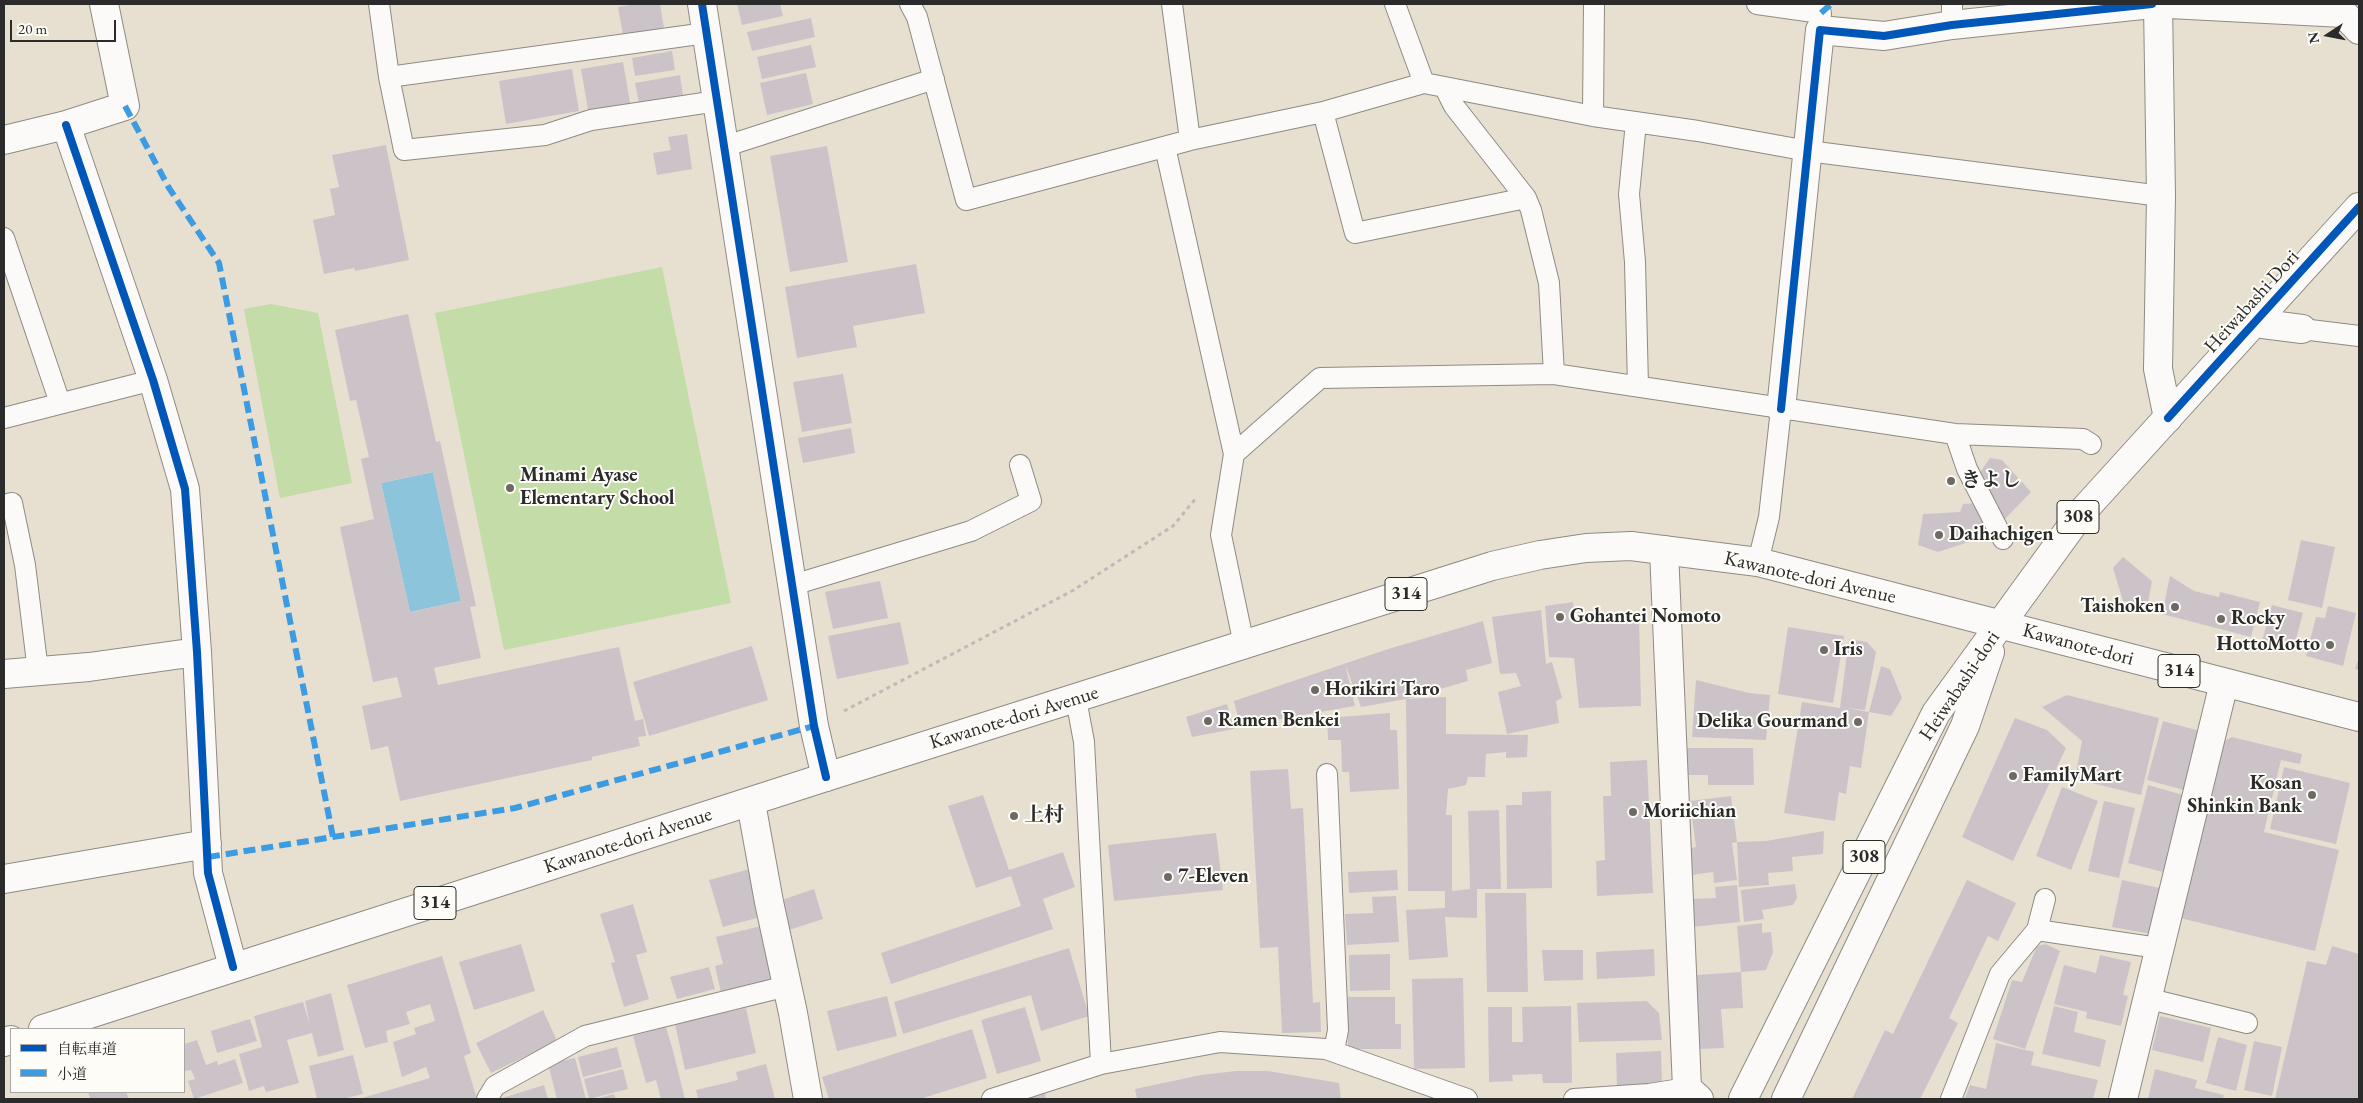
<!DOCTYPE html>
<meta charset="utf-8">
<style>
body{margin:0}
#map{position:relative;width:2363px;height:1103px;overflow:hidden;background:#e7e0d0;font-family:"EB Garamond","Noto Serif JP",serif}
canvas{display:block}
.frame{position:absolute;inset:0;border:5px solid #2b2b2b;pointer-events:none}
.legend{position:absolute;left:10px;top:1028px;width:175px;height:65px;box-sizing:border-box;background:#fdfcf7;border:1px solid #a9a8a5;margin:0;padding:6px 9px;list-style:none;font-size:15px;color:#2b2b2b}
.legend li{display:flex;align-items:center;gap:10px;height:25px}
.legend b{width:25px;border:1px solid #a9a8a5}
.north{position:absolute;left:2303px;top:10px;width:50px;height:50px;-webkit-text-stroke:4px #fdfcf7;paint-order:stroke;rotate:259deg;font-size:14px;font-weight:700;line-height:20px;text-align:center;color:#2b2b2b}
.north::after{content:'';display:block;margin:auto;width:18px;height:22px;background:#2b2b2b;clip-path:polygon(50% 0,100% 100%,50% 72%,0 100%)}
.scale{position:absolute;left:10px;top:20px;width:106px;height:22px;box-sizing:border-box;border:2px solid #2b2b2b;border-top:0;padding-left:6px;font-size:15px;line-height:18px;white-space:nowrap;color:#2b2b2b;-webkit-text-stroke:4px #fdfcf7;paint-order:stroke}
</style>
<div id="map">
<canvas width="2363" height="1103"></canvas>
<div class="frame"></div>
<ul class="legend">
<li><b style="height:6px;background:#0057b8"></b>自転車道</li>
<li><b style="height:6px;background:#3d9ce1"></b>小道</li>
</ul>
<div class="north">N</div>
<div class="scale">20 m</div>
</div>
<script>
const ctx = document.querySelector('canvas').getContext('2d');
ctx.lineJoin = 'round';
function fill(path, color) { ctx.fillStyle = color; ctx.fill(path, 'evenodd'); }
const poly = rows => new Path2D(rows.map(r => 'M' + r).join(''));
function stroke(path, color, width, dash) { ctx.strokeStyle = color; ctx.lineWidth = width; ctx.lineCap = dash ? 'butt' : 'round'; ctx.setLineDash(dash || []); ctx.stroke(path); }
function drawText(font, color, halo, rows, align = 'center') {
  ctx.font = font + ' "EB Garamond","Noto Serif JP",serif'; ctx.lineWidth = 4; ctx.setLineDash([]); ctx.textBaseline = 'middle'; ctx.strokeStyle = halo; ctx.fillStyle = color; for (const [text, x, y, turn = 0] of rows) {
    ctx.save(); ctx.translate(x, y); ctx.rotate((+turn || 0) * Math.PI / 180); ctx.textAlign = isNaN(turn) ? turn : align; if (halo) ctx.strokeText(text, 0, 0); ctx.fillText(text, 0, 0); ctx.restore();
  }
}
const green = poly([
 [662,267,731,603,504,650,435,313],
 [271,304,318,313,352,483,280,498,244,309]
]);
const water = poly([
 [433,472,461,601,410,612,381,483]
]);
const building = poly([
 [636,4,660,4,664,28,623,35,618,7],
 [737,4,780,4,783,16,742,25],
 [811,18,815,37,752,51,747,32],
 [811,45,816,67,762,79,757,57],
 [672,51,675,70,635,76,632,58],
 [623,62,631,108,589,115,581,69],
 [572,69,579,111,506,124,499,81],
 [806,73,813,104,767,115,760,83],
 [680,75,683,96,639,103,635,83],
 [687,134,692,169,657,175,653,153,671,150,668,137],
 [386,145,409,260,355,271,354,268,324,274,313,220,335,215,330,189,339,187,332,155],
 [827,146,848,262,790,272,770,156],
 [916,264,925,313,853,326,857,347,797,358,785,287],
 [408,314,436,442,440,441,476,606,470,607,481,658,434,668,438,685,619,647,635,721,643,719,646,736,638,737,640,746,592,757,592,760,400,801,388,746,371,750,362,706,402,697,397,677,373,682,340,527,374,519,361,459,369,457,356,400,350,401,335,330],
 [433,472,461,601,410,612,381,483],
 [843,374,852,423,802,432,793,382],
 [851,428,855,453,803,463,798,438],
 [1990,458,2002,460,2031,492,2003,521,1979,474],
 [1979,503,1987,536,1938,552,1918,545,1923,514,1960,512,1963,504],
 [2301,540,2335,547,2322,608,2288,600],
 [2123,557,2152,581,2147,608,2123,601,2113,568],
 [2170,576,2194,591,2219,597,2220,592,2260,602,2251,637,2162,614],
 [880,581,888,618,833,629,825,592],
 [1573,602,1575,618,1639,616,1641,706,1579,708,1574,658,1549,657,1545,606],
 [2272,605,2303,613,2293,650,2262,641],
 [2328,606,2356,613,2343,666,2306,656,2316,617,2325,618],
 [1541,610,1546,664,1552,662,1562,698,1556,701,1559,723,1507,734,1498,692,1521,686,1516,673,1500,674,1492,617],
 [1483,621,1492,663,1466,670,1468,681,1406,699,1361,707,1345,664,1355,706,1240,726,1234,701,1385,650],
 [900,622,909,664,837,679,828,636],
 [1788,627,1844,636,1833,703,1778,694],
 [1849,639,1867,642,1876,652,1865,710,1847,708,1869,712,1861,768,1850,766,1846,794,1839,792,1835,821,1784,813,1802,702,1840,708],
 [752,646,768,700,649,736,633,682],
 [2359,657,2359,670,2355,669],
 [1881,666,1890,669,1902,698,1891,716,1869,712],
 [1696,680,1749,693,1770,695,1766,740,1692,737],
 [2067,695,2159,718,2141,795,2075,779,2082,741,2042,707],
 [1446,697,1446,734,1528,735,1527,757,1506,758,1506,752,1486,754,1485,777,1468,777,1466,785,1448,789,1446,815,1452,815,1452,891,1470,889,1468,811,1499,810,1501,889,1477,889,1477,918,1445,917,1448,957,1409,960,1406,910,1445,908,1445,891,1408,891,1406,699],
 [1227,704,1234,729,1192,737,1186,717],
 [1390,713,1390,730,1397,730,1399,789,1350,792,1349,772,1342,772,1341,740,1328,740,1327,718],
 [2015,718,2047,730,2066,748,2013,861,1962,837],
 [2163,721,2200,731,2184,790,2147,780],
 [2232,737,2302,754,2300,764,2281,760,2264,832,2339,850,2315,951,2180,918,2222,742],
 [1683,748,1753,748,1754,785,1708,785,1708,775,1684,775],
 [1647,760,1653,893,1597,896,1596,861,1605,860,1603,796,1611,796,1610,762],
 [2284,767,2350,783,2336,844,2270,829],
 [1288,769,1291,809,1303,808,1313,1003,1320,1002,1321,1032,1282,1033,1278,947,1260,948,1250,771],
 [2148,785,2183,795,2163,872,2128,863],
 [2062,787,2098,801,2071,870,2036,856],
 [1551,791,1552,888,1507,889,1506,805,1522,805,1522,792],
 [983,795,1009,870,1063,852,1075,887,1043,899,1053,929,891,984,881,953,1021,906,1011,876,976,888,948,806],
 [1731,796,1737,842,1732,843,1737,880,1714,883,1713,872,1691,875,1687,849,1696,847,1690,801],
 [2104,801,2135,808,2119,878,2088,871],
 [1824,831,1823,854,1792,857,1793,871,1768,873,1769,885,1739,887,1737,842,1766,841],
 [1216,833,1223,890,1114,901,1108,845],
 [750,869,757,918,723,927,709,880],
 [1397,870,1398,890,1349,893,1348,872],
 [1967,880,2016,903,1998,941,1988,936,1949,1018,1958,1023,1920,1099,1852,1099,1885,1030,1893,1034],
 [2122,880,2160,888,2151,934,2112,927],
 [1795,884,1797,898,1793,905,1762,910,1764,919,1744,922,1741,890],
 [1737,885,1740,922,1692,927,1691,899,1716,898,1715,887],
 [814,889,823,919,789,930,779,901],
 [1485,893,1526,893,1528,992,1487,992],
 [1396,896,1399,942,1347,945,1345,914,1373,913,1372,897],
 [633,904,647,952,636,955,649,999,624,1007,611,963,615,962,600,914],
 [1762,923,1762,933,1771,932,1773,952,1766,970,1741,972,1737,926],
 [761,926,775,979,721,993,715,966,723,964,716,937],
 [521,944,535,991,474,1010,459,962],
 [2046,944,2060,951,2025,1049,1993,1039,2012,980,2022,982,2037,946],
 [2332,946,2359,954,2359,1099,2275,1099,2307,961,2326,965],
 [1069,948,1089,1016,1041,1031,1031,995,903,1034,894,1002],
 [1654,949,1655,976,1597,979,1596,952],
 [1542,950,1583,950,1583,980,1544,981],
 [1390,954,1390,990,1350,991,1349,955],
 [2100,955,2131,962,2123,995,2128,996,2121,1026,2086,1018,2087,1012,2054,1004,2064,965,2096,973],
 [442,956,471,1053,464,1056,477,1099,359,1099,430,1078,426,1067,402,1077,393,1042,416,1034,414,1028,435,1021,430,1004,406,1012,410,1024,386,1031,388,1042,365,1048,347,985],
 [709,967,715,989,677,999,670,977],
 [1741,972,1743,1008,1721,1009,1724,1048,1700,1049,1696,975],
 [1463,978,1465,1068,1414,1069,1412,979],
 [331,993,344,1050,318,1057,312,1033,287,1040,299,1083,266,1092,264,1086,249,1091,239,1054,262,1047,254,1016,303,1002,310,1025,305,1001],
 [887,996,897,1036,837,1051,827,1011],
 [1348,997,1395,997,1395,1024,1401,1024,1401,1049,1348,1049],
 [1647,1001,1659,1013,1662,1040,1579,1042,1577,1003],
 [1571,1006,1572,1083,1543,1083,1542,1074,1512,1075,1513,1081,1489,1082,1488,1007,1512,1007,1512,1042,1523,1042,1522,1007],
 [2054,1006,2078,1012,2074,1032,2106,1040,2100,1067,2042,1054],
 [1025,1007,1041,1061,997,1074,981,1020],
 [746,1008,756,1053,685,1070,675,1024],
 [543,1010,557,1041,491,1073,476,1043],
 [2160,1016,2211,1028,2203,1062,2152,1050],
 [250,1019,257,1041,217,1053,211,1031],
 [666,1027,673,1051,685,1099,661,1099,656,1080,646,1083,633,1036],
 [972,1029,987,1078,920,1099,829,1099,822,1077],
 [2218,1037,2247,1045,2236,1091,2206,1083],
 [197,1040,206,1065,217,1061,218,1065,235,1059,243,1083,194,1099,188,1081,195,1079,191,1070,184,1071,184,1044],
 [2254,1041,2282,1047,2272,1096,2244,1090],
 [1996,1043,2034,1052,2031,1065,2098,1080,2093,1099,1965,1099,1970,1085,1986,1089],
 [617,1047,622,1067,583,1077,578,1057],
 [1661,1051,1662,1086,1617,1088,1616,1053],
 [353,1055,363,1094,342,1099,317,1099,309,1066],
 [575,1058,586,1099,557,1099,548,1064],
 [766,1064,775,1099,698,1099,696,1090,738,1080,736,1072],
 [623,1069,628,1089,589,1099,584,1079],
 [2155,1069,2197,1080,2195,1088,2224,1095,2223,1099,2148,1099],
 [1236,1071,1268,1071,1339,1083,1341,1099,1137,1099,1135,1089,1201,1075],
 [544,1085,548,1099,499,1099],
 [88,1092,126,1092,129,1099,90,1099],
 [1045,1093,1046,1099,1019,1099,1019,1098],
 [614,1094,616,1099,596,1099]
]);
const path = poly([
 [844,711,1072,591,1173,526,1197,497]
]);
const service = poly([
 [379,4,389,77,706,33],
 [910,4,917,17,966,200,1190,140,1323,112,1424,83,1593,116,1698,131,1808,151,2161,196],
 [1172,4,1190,140],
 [1395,4,1424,83],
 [1757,4,1821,13,1820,30],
 [1952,4,1952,25],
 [389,77,404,150,545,135,591,120,717,101],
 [1445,88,1454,106,1526,198],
 [1323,112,1355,233,1526,198,1531,210,1549,283,1554,374],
 [1593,116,1594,4],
 [1636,122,1629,194,1635,262,1638,386],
 [723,147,934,79],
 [1165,147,1234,454],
 [4,238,60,403],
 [2302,329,2359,336],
 [4,418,153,380],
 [1955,434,1967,469,2003,539],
 [4,505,12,503,25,565,38,671],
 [1758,562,1769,517,1781,409],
 [793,585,971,531,1031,501,1020,465],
 [1244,645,1221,535,1234,454,1320,378,1554,374,1955,434,2083,439,2091,444],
 [1076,699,1084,742,1101,1064],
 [1327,774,1338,1030,1334,1051],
 [2037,930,2045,899],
 [2146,998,2247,1023],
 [487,1099,495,1086,585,1036,787,986],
 [992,1099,1101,1064,1220,1042,1326,1049,1467,1099],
 [1574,1099,1649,1094,1687,1088],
 [1951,1099,2000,974,2037,930,2158,948]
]);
const minor = poly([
 [2158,4,2161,196,2158,369,2168,418],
 [2169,4,2343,13,2359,30],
 [66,125,153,380,185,489,197,652,208,873,233,967],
 [4,140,66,125,125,106,104,4],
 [2255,323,2302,329],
 [1781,409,1820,30,1884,36,1952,25,2152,4],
 [1664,550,1687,1088,1699,1099],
 [4,674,89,667,197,652],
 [751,803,769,902,793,1013,808,1099],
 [4,879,207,844],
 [2123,1099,2224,683]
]);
const tertiary = poly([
 [702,4,814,726,826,777]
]);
const primary = poly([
 [43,1029,826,777,1492,566,1540,555,1586,548,1631,546,1758,562,2359,717],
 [4,1042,11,1040],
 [1743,1099,1936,713,2082,512,2359,207],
 [1786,1099,1965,726,1990,652]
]);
const quiet = poly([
 [1821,13,1831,4],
 [125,106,169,188,219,263,333,837],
 [208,857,515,808,814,726]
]);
const cycleway = poly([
 [702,4,814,726,826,777],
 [66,125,153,380,185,489,197,652,208,873,233,967],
 [1781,409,1820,30,1884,36,1952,25,2152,4],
 [2168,418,2359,207]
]);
const markers = [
 [1951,481,5,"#6d6a65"],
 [510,488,5,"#6d6a65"],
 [1939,535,5,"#6d6a65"],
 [2175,607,5,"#6d6a65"],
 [1560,617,5,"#6d6a65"],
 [2221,619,5,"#6d6a65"],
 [2330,645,5,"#6d6a65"],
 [1824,650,5,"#6d6a65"],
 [1315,690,5,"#6d6a65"],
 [1208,721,5,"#6d6a65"],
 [1858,722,5,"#6d6a65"],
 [2013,776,5,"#6d6a65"],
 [2312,795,5,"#6d6a65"],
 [1633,812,5,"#6d6a65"],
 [1014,816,5,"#6d6a65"],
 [1168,877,5,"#6d6a65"]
];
const shields = [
 [2078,517,42],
 [1406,594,42],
 [2179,671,42],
 [1864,857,42],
 [435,903,42]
];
const shieldNames = [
 ["308",2078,517],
 ["314",1406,594],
 ["314",2179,671],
 ["308",1864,857],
 ["314",435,903]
];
const streetNames = [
 ["Heiwabashi Dori",2252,302,-48],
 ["Kawanote-dori Avenue",1810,578,13],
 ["Kawanote-dori",2078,645,15],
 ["Heiwabashi-dori",1960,686,-56],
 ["Kawanote-dori Avenue",1014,718,-17],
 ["Kawanote-dori Avenue",628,841,-18]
];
const poiNames = [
 ["Minami Ayase",520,476],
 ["Elementary School",520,499],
 ["きよし",1961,481],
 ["Daihachigen",1949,535],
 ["Taishoken",2165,607,"right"],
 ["Gohantei Nomoto",1570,617],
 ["Rocky",2231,619],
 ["HottoMotto",2320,645,"right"],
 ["Iris",1834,650],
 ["Horikiri Taro",1325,690],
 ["Ramen Benkei",1218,721],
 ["Delika Gourmand",1848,722,"right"],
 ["FamilyMart",2023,776],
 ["Kosan",2302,784,"right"],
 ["Shinkin Bank",2302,807,"right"],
 ["Moriichian",1643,812],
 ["上村",1024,816],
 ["7-Eleven",1178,877]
];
fill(green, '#c3dca8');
fill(water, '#8cc4dc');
fill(building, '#ccc3c9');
stroke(service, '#8f8b83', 22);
stroke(minor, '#8f8b83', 30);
stroke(tertiary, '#8f8b83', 30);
stroke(primary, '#8f8b83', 30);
stroke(path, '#bcbbb8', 3, [4, 4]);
stroke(service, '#fbfaf8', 20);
stroke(minor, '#fbfaf8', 28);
stroke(tertiary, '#fbfaf8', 28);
stroke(primary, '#fbfaf8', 28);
stroke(quiet, '#3d9ce1', 6, [12, 6]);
stroke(cycleway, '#0057b8', 8);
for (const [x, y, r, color] of markers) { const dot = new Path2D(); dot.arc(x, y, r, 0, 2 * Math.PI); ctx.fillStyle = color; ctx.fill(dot); stroke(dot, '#fdfcf7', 2); }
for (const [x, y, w] of shields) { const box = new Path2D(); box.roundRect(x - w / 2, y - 16.5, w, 33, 4); ctx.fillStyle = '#fdfcf7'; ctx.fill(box); stroke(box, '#2b2b2b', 1); }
drawText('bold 19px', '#2b2b2b', null, shieldNames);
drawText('20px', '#2b2b2b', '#fdfcf7', streetNames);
drawText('bold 20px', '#2b2b2b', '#fdfcf7', poiNames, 'left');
</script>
